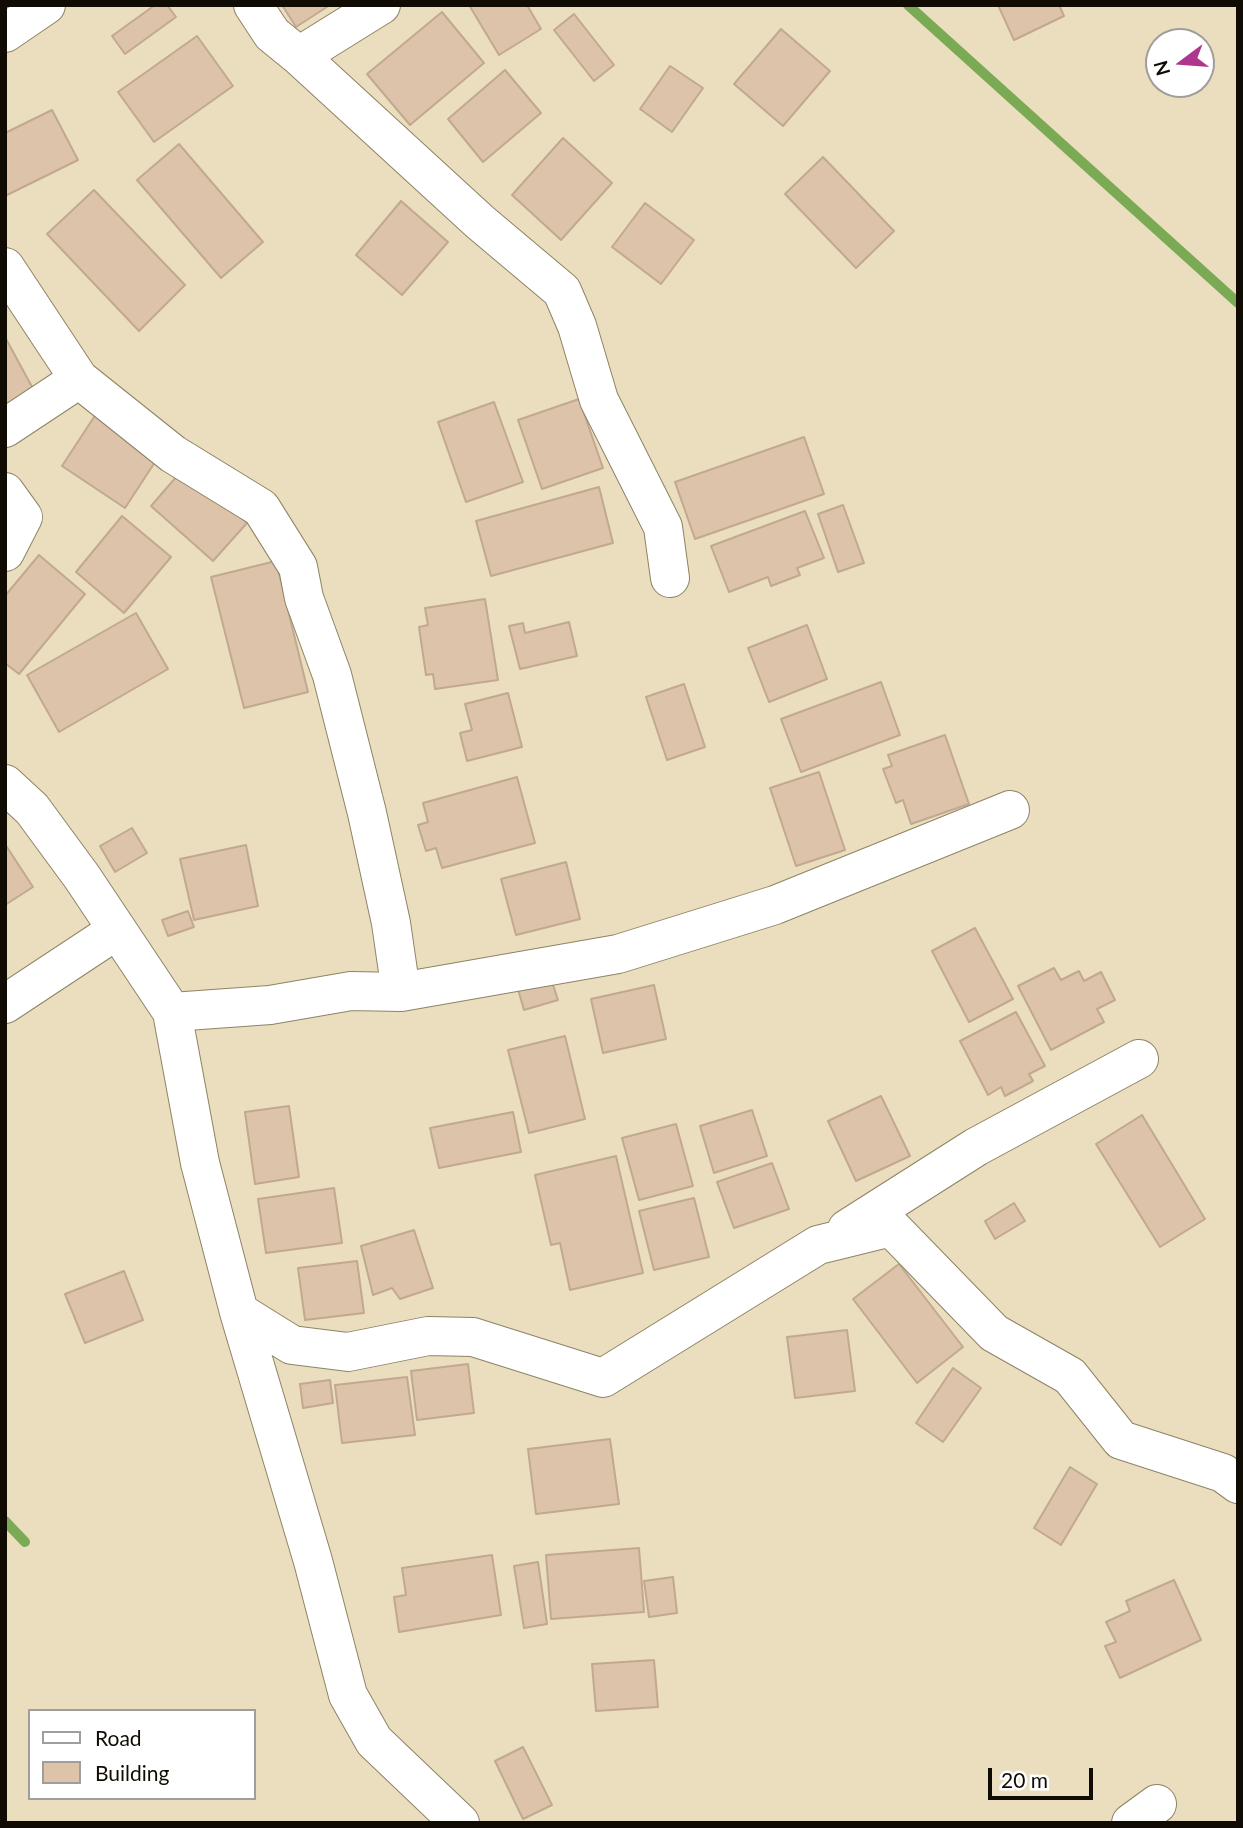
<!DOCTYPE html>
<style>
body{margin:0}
#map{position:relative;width:1243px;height:1828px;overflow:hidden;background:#ebdebe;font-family:Lato,sans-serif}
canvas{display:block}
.frame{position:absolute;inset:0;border:7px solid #110c03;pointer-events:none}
.legend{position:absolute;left:28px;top:1709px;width:228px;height:91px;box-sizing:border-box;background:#fff;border:2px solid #a09e9a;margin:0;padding:9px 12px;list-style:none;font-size:21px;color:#110c03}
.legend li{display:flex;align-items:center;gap:14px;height:35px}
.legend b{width:35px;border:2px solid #a09e9a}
.north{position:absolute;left:1145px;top:28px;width:70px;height:70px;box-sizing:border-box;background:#fff;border:2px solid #a09e9a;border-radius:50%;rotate:254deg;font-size:19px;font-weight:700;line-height:28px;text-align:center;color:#110c03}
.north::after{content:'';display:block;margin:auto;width:24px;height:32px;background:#ae378d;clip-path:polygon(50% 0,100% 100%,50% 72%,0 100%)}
.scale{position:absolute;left:988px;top:1768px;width:105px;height:32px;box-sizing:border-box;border:4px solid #110c03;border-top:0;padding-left:9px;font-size:21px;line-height:24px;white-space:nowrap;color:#110c03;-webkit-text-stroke:5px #fff;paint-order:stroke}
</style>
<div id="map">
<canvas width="1243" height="1828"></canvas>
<div class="frame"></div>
<ul class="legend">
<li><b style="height:9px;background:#fff"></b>Road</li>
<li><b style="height:19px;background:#dcc3aa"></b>Building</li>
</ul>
<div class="north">N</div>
<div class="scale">20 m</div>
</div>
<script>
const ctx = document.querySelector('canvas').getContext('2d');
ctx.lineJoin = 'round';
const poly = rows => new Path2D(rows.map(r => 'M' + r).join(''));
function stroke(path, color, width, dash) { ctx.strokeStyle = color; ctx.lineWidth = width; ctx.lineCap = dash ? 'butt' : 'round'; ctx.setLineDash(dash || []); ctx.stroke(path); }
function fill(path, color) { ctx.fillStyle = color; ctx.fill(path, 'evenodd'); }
const stream = poly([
 [908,5,1238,303],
 [5,1521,25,1542]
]);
const building = poly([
 [155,5,167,5,176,17,125,54,112,36,155,5],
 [282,5,330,5,296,27,282,5],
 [469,5,527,5,541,29,499,55,469,5],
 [998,5,1059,5,1064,16,1014,40,998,5],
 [442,12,484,63,410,125,367,74,442,12],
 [574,14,614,65,594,81,554,30,574,14],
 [781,29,830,71,783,126,734,84,781,29],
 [197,36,233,86,154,142,118,92,197,36],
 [670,66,703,88,672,132,640,109,670,66],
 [505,70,541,113,483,162,448,119,505,70],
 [52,110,78,160,5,196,5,133,52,110],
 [563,138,612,183,561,240,512,195,563,138],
 [179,144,263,242,221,278,137,180,179,144],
 [823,157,894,231,856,268,785,194,823,157],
 [94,190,185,285,139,331,47,234,94,190],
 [401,201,448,242,402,295,356,255,401,201],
 [645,203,694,240,661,284,612,247,645,203],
 [5,337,37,396,5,412,5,337],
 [579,399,603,468,542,489,518,420,579,399],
 [494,402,523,482,466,502,438,422,494,402],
 [96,414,159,456,125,508,62,466,96,414],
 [804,437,824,494,695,539,675,482,804,437],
 [184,468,247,523,213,561,151,506,184,468],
 [599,487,613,543,491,576,476,521,599,487],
 [843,505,864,563,838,572,818,514,843,505],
 [805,511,824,558,797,568,800,575,771,586,768,577,729,592,711,546,805,511],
 [122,516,171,557,124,613,76,572,122,516],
 [39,555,85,594,19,674,5,663,5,596,39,555],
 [276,561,308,692,244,708,211,577,276,561],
 [485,599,498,680,435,689,433,674,426,675,419,627,428,625,425,608,485,599],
 [136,613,168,669,59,732,27,675,136,613],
 [569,622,577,656,520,669,509,626,523,623,525,633,569,622],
 [807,625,827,679,769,702,748,648,807,625],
 [881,682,900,735,801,772,781,719,881,682],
 [684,684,705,747,667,760,646,697,684,684],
 [508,693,522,747,467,761,460,733,472,730,465,704,508,693],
 [945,735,969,804,911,824,903,800,896,803,883,769,892,766,888,755,945,735],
 [819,772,845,850,796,866,770,788,819,772],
 [517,777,535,843,442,868,436,848,426,851,418,825,428,822,423,803,517,777],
 [132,828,147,853,115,872,100,846,132,828],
 [5,844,33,887,5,905,5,844],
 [246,845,258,906,194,920,180,859,246,845],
 [566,862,580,919,516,935,501,879,566,862],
 [188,911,194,927,168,936,162,920,188,911],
 [975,928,1013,999,969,1022,932,951,975,928],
 [1054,968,1061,980,1079,971,1084,981,1101,972,1115,1000,1097,1009,1104,1022,1051,1050,1018,986,1054,968],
 [550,976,558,1000,524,1010,517,986,550,976],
 [654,985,666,1039,603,1053,591,999,654,985],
 [1016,1012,1045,1066,1029,1074,1033,1081,1005,1096,1001,1087,988,1095,960,1041,1016,1012],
 [565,1036,585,1119,529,1133,508,1050,565,1036],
 [881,1096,910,1156,856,1181,828,1121,881,1096],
 [289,1106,299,1177,255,1184,245,1112,289,1106],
 [752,1110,767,1156,714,1173,700,1126,752,1110],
 [513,1112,521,1152,439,1168,430,1128,513,1112],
 [1142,1115,1205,1219,1160,1247,1096,1144,1142,1115],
 [676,1124,693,1186,639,1200,622,1138,676,1124],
 [616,1156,643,1273,570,1290,560,1243,551,1245,535,1175,616,1156],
 [772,1163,789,1209,734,1228,717,1182,772,1163],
 [334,1188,342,1243,266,1253,258,1199,334,1188],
 [694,1198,709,1257,654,1270,639,1211,694,1198],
 [1014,1203,1025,1221,995,1239,985,1221,1014,1203],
 [414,1230,433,1288,400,1299,392,1288,373,1295,361,1246,414,1230],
 [357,1261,364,1313,305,1320,298,1268,357,1261],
 [899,1264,963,1347,917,1383,853,1299,899,1264],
 [124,1271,143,1320,85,1343,65,1294,124,1271],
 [847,1330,855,1391,795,1398,787,1337,847,1330],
 [468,1364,474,1413,417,1420,411,1371,468,1364],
 [953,1368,981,1388,943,1442,916,1423,953,1368],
 [407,1377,415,1435,342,1443,335,1385,407,1377],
 [330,1380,333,1403,303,1408,300,1384,330,1380],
 [610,1439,619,1504,536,1514,528,1449,610,1439],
 [1070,1467,1097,1484,1061,1545,1034,1528,1070,1467],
 [639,1548,644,1612,551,1619,546,1555,639,1548],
 [492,1555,501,1615,399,1632,394,1597,406,1595,402,1568,492,1555],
 [538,1562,547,1624,524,1628,514,1566,538,1562],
 [673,1577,677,1613,649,1617,644,1581,673,1577],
 [1174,1580,1201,1640,1120,1678,1105,1646,1116,1642,1106,1622,1130,1611,1126,1601,1174,1580],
 [654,1660,658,1707,596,1711,592,1664,654,1660],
 [523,1747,552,1805,523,1819,495,1761,523,1747]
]);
const minor = poly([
 [253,5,272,34,299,56,381,5],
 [5,33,46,5],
 [299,56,480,222,562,291,577,326,599,400,663,527,670,578],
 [5,267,79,379,173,454,261,508,298,567,304,598,332,675,367,813,391,923,401,992,618,954,775,905,1010,810],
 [5,428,79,379],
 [5,492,23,517,5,552],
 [5,784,32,809,82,877,172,1012,200,1163,239,1312,313,1561,348,1695,374,1741,460,1823],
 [5,1004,117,930],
 [172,1012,270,1005,351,991,401,992],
 [847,1229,976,1147,1139,1059],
 [239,1312,292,1345,348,1352,428,1336,473,1337,603,1378,818,1245,891,1227,994,1333,1070,1376,1121,1440,1223,1473,1238,1484],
 [1131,1823,1157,1804]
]);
stroke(stream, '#7baa54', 10);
fill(building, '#dcc3aa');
stroke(building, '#c1a990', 2);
stroke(minor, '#8e8365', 40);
stroke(minor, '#fff', 38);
</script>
